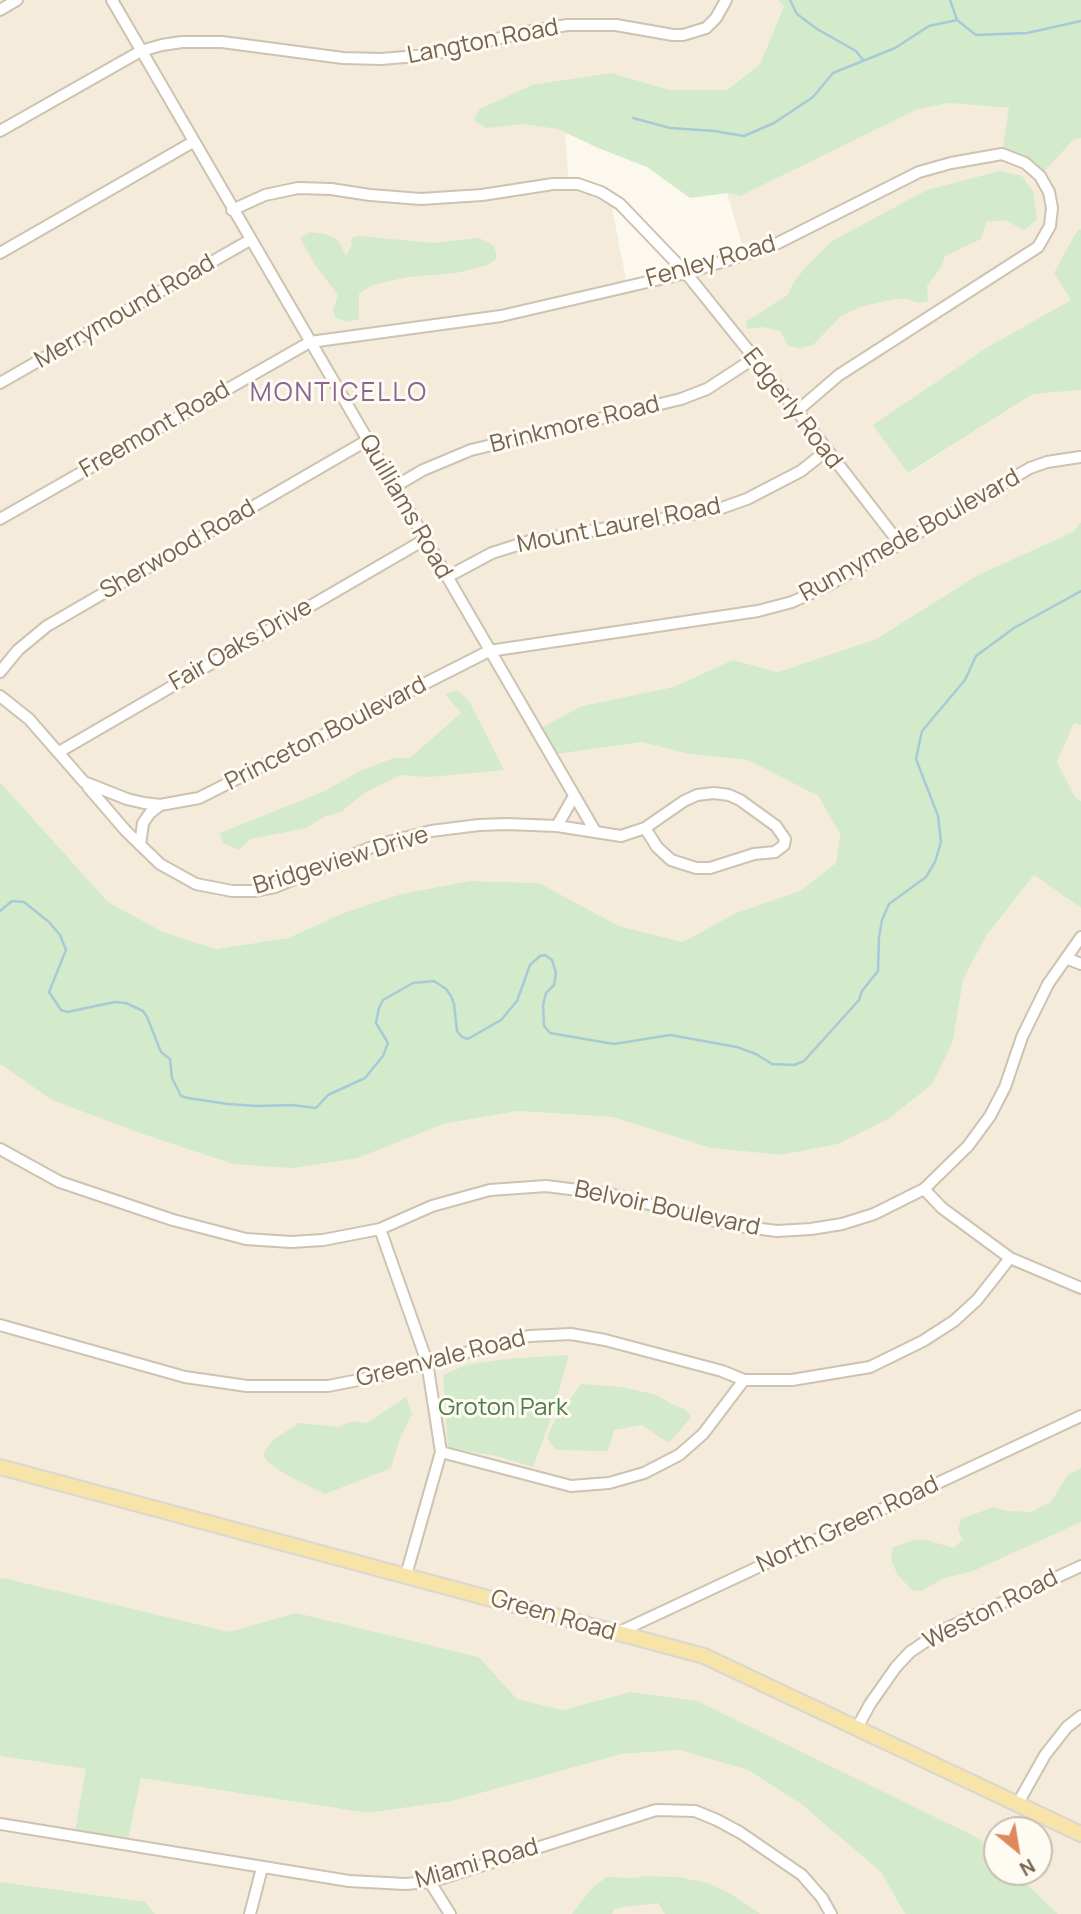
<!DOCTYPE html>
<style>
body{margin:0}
#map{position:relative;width:1081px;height:1914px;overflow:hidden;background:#fcf8ed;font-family:Manrope,sans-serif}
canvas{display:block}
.north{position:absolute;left:983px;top:1816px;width:70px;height:70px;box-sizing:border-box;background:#fefbf3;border:2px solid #c8beb1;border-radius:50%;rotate:150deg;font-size:19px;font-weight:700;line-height:28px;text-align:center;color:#77634f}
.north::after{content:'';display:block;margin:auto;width:24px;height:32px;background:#df8859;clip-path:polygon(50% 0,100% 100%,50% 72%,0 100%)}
</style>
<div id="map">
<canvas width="1081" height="1914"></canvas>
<div class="north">N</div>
</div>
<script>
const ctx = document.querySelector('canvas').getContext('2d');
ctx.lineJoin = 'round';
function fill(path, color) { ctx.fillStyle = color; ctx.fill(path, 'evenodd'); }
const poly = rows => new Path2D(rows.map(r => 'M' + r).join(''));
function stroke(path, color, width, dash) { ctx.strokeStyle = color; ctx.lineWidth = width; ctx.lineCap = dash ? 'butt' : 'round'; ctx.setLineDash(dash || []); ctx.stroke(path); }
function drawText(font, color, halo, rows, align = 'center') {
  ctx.font = font + ' Manrope,sans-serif'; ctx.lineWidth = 6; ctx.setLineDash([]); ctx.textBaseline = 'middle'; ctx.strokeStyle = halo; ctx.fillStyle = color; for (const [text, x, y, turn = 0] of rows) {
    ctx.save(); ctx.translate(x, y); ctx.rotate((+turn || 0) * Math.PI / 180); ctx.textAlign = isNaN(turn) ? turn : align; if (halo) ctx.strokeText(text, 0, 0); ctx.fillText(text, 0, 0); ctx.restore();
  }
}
const residential = poly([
 [0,0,809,0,784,6,760,64,727,90,682,99,565,135,569,184,610,197,627,286,745,255,727,193,831,151,916,110,948,103,1009,108,1073,140,1081,138,1081,229,1076,231,1071,300,1044,317,909,473,1033,394,1081,390,1081,522,1074,532,978,575,876,639,778,672,733,660,673,687,582,706,550,755,642,742,689,754,748,760,818,796,840,834,836,863,801,891,736,913,683,942,619,926,539,883,470,881,341,914,288,938,216,949,163,932,108,902,0,782],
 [1074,722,1081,725,1081,801,1075,797,1057,762],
 [1034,875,1081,908,1081,1914,1058,1914,1014,1872,1039,1872,1039,1830,997,1830,997,1855,980,1839,630,1692,563,1710,517,1699,479,1657,296,1614,229,1633,0,1579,0,1064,52,1100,233,1164,358,1158,443,1124,517,1111,612,1117,711,1148,781,1155,838,1144,888,1119,953,1041,963,980,986,936],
 [679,1750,748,1770,801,1804,881,1872,905,1914,0,1914,0,1756,87,1769,127,1845,141,1778,368,1813,452,1801,622,1754]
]);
const green = poly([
 [778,0,1081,0,1081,138,1073,140,1040,176,1002,154,1009,108,948,103,916,110,740,196,727,193,690,198,647,167,598,148,558,129,523,124,486,128,474,120,480,109,532,85,611,73,669,90,727,90,760,64,784,6],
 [1000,171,1022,176,1033,191,1037,220,1024,230,1005,220,986,222,981,239,945,256,941,267,927,286,928,301,919,303,907,299,895,299,863,306,841,316,813,345,800,348,788,346,780,331,762,327,747,329,746,322,789,294,792,285,804,269,832,241,927,190],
 [1081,229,1081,390,1033,394,908,473,873,425,988,347,1071,300,1054,273,1077,231],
 [311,232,325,234,337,239,346,255,352,245,351,238,360,236,433,243,479,238,494,246,497,258,488,265,456,273,408,277,372,285,359,294,359,319,348,322,336,318,333,310,338,295,316,266,300,238],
 [1081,522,1081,725,1074,723,1057,762,1075,797,1081,801,1081,908,1034,875,986,936,963,980,953,1041,932,1084,888,1119,838,1144,781,1155,711,1148,612,1117,517,1111,443,1124,358,1158,292,1168,233,1164,143,1134,52,1100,0,1064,0,782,108,902,163,932,216,949,288,938,341,914,402,894,470,881,539,883,619,926,683,942,736,913,800,891,836,863,840,834,818,796,748,760,689,754,642,742,550,755,536,731,582,706,673,687,733,660,778,672,876,639,978,575,1073,532],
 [458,690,469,701,504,770,429,777,401,775,364,793,341,812,326,816,306,828,251,839,239,850,223,843,220,833,325,791,360,771,394,758,410,758,461,713,445,694],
 [569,1355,552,1415,533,1467,497,1456,448,1448,443,1375,466,1365,506,1359],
 [581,1384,621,1387,657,1395,673,1405,685,1409,691,1417,669,1443,642,1425,614,1430,608,1451,556,1450,547,1438,556,1418],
 [406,1397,412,1414,399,1441,391,1468,325,1494,285,1474,268,1462,263,1454,273,1440,299,1423,338,1427,353,1421,367,1423],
 [1081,1468,1081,1522,973,1571,944,1578,921,1591,912,1590,897,1574,891,1558,893,1547,914,1540,926,1540,954,1548,963,1539,958,1531,961,1519,994,1507,1006,1511,1031,1512,1051,1502,1068,1475],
 [3,1578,229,1632,296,1613,479,1657,517,1699,563,1710,630,1692,697,1701,980,1839,997,1855,997,1872,1014,1872,1058,1914,905,1914,881,1872,801,1804,748,1770,679,1750,622,1754,452,1801,368,1813,141,1778,127,1845,74,1837,86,1769,0,1756,0,1579],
 [644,1876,677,1877,708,1883,731,1894,760,1914,665,1914,658,1903,623,1907,614,1909,612,1914,572,1914,592,1888,607,1877,635,1878],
 [0,1882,145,1902,155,1914,0,1914]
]);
const stream = poly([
 [790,0,797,14,817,29,856,51,863,60],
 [950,0,957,20,976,35,1027,33,1081,21],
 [633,118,670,128,714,131,744,136,774,123,813,97,833,73,895,48,929,26,957,20],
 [0,911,12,901,24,902,49,922,60,935,66,950,49,992,61,1010,67,1012,115,1002,126,1003,143,1011,147,1017,161,1052,170,1059,172,1078,181,1096,188,1098,228,1104,257,1106,291,1105,316,1108,328,1095,365,1078,383,1056,388,1043,376,1023,379,1008,383,1000,413,983,434,981,446,989,451,996,454,1004,457,1031,462,1037,468,1039,501,1020,517,1001,530,965,540,956,545,955,552,960,556,973,554,985,546,993,543,1005,544,1026,550,1033,614,1044,670,1035,737,1047,756,1054,772,1064,794,1065,804,1061,859,1000,862,991,878,971,879,937,882,920,889,904,926,877,935,862,941,842,938,816,916,759,922,731,965,680,976,656,1014,628,1081,591]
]);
const minor = poly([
 [112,0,595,831],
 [0,10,17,0],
 [0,131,141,51,162,45,182,42,222,42,343,58,381,59,429,55,526,32,567,25,616,25,673,35,683,35,706,28,716,18,726,0],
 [232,210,265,195,298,188,331,189,370,195,421,199,482,195,553,184,578,184,601,192,620,204,686,273,797,411,900,544],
 [0,253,193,142],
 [0,383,250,240],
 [394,487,423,470,471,450,681,399,707,389,753,359],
 [0,519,310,342,501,316,686,273,772,246,919,172,951,163,1002,154,1025,163,1040,176,1049,192,1052,208,1050,226,1038,247,839,375,797,411],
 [447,577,492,553,530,541,716,510,747,499,801,471,826,451],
 [0,672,18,650,47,626,366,441],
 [0,696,29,719,84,782,127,799,144,803,160,805,199,798,489,651,758,611,792,602,825,587,1030,468,1047,462,1080,457],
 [59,752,424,540],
 [88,787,126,831,160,864,196,884,232,891,254,891,275,887,377,845,431,831,479,825,507,824,557,826,621,836,645,828,657,847,671,860,696,868,710,868,754,854,775,852,784,845,785,839,776,826,740,800,729,795,714,793,697,795,684,801,645,828],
 [557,826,574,796],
 [140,845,143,823,150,813,160,805],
 [1066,958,1081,964],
 [0,1149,60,1182,173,1220,246,1239,291,1242,323,1240,380,1229,432,1206,490,1190,546,1186,610,1194,730,1225,777,1231,811,1229,842,1224,874,1214,924,1189,968,1146,990,1116,1005,1087,1022,1037,1048,984,1081,937],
 [924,1189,942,1208,1010,1258,1081,1288],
 [380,1229,427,1362,441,1452,406,1575],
 [0,1325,185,1377,247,1386,328,1386,374,1377,529,1336,571,1334,605,1340,722,1371,744,1380,792,1380,870,1367,923,1341,954,1321,977,1300,1010,1258],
 [441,1452,571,1486,609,1483,644,1473,679,1455,703,1434,744,1380],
 [615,1634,1081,1416],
 [857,1728,870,1704,896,1667,910,1652,941,1631,1081,1566],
 [1018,1803,1045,1755,1067,1727,1081,1716],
 [0,1824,349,1881,405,1884,430,1882,656,1810,695,1811,717,1820,741,1833,802,1875,822,1898,831,1914],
 [430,1882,450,1914],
 [250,1914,262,1868]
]);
const major = poly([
 [0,1467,704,1656,1081,1834]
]);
const streetNames = [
 ["Langton Road",483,42,-11],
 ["Fenley Road",711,262,-16],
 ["Merrymound Road",125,312,-30],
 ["Edgerly Road",792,409,52],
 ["Brinkmore Road",575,425,-14],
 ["Freemont Road",155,430,-30],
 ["Quilliams Road",405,507,60],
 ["Mount Laurel Road",619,526,-11],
 ["Runnymede Boulevard",910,536,-29],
 ["Sherwood Road",178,550,-30],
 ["Fair Oaks Drive",241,645,-30],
 ["Princeton Boulevard",326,734,-27],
 ["Bridgeview Drive",341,861,-17],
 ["Belvoir Boulevard",667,1209,12],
 ["Greenvale Road",441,1359,-14],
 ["North Green Road",848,1525,-25],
 ["Weston Road",991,1610,-27],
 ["Green Road",553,1616,16],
 ["Miami Road",477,1864,-16]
];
const parkNames = [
 ["Groton Park",503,1408]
];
const neighbourhoodNames = [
 ["MONTICELLO",339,394]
];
fill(residential, '#f4ebdb');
fill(green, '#d3eacb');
stroke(stream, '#a8cad7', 2.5);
stroke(minor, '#cec2b1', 14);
stroke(major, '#dcd6d1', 18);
stroke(minor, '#fff', 10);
stroke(major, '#f6e4a9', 14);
drawText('24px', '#77634f', '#fefbf3', streetNames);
drawText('24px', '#507c47', '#fefbf3', parkNames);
ctx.letterSpacing = '2px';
drawText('26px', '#8a6792', '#fefbf3', neighbourhoodNames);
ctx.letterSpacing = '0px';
</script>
